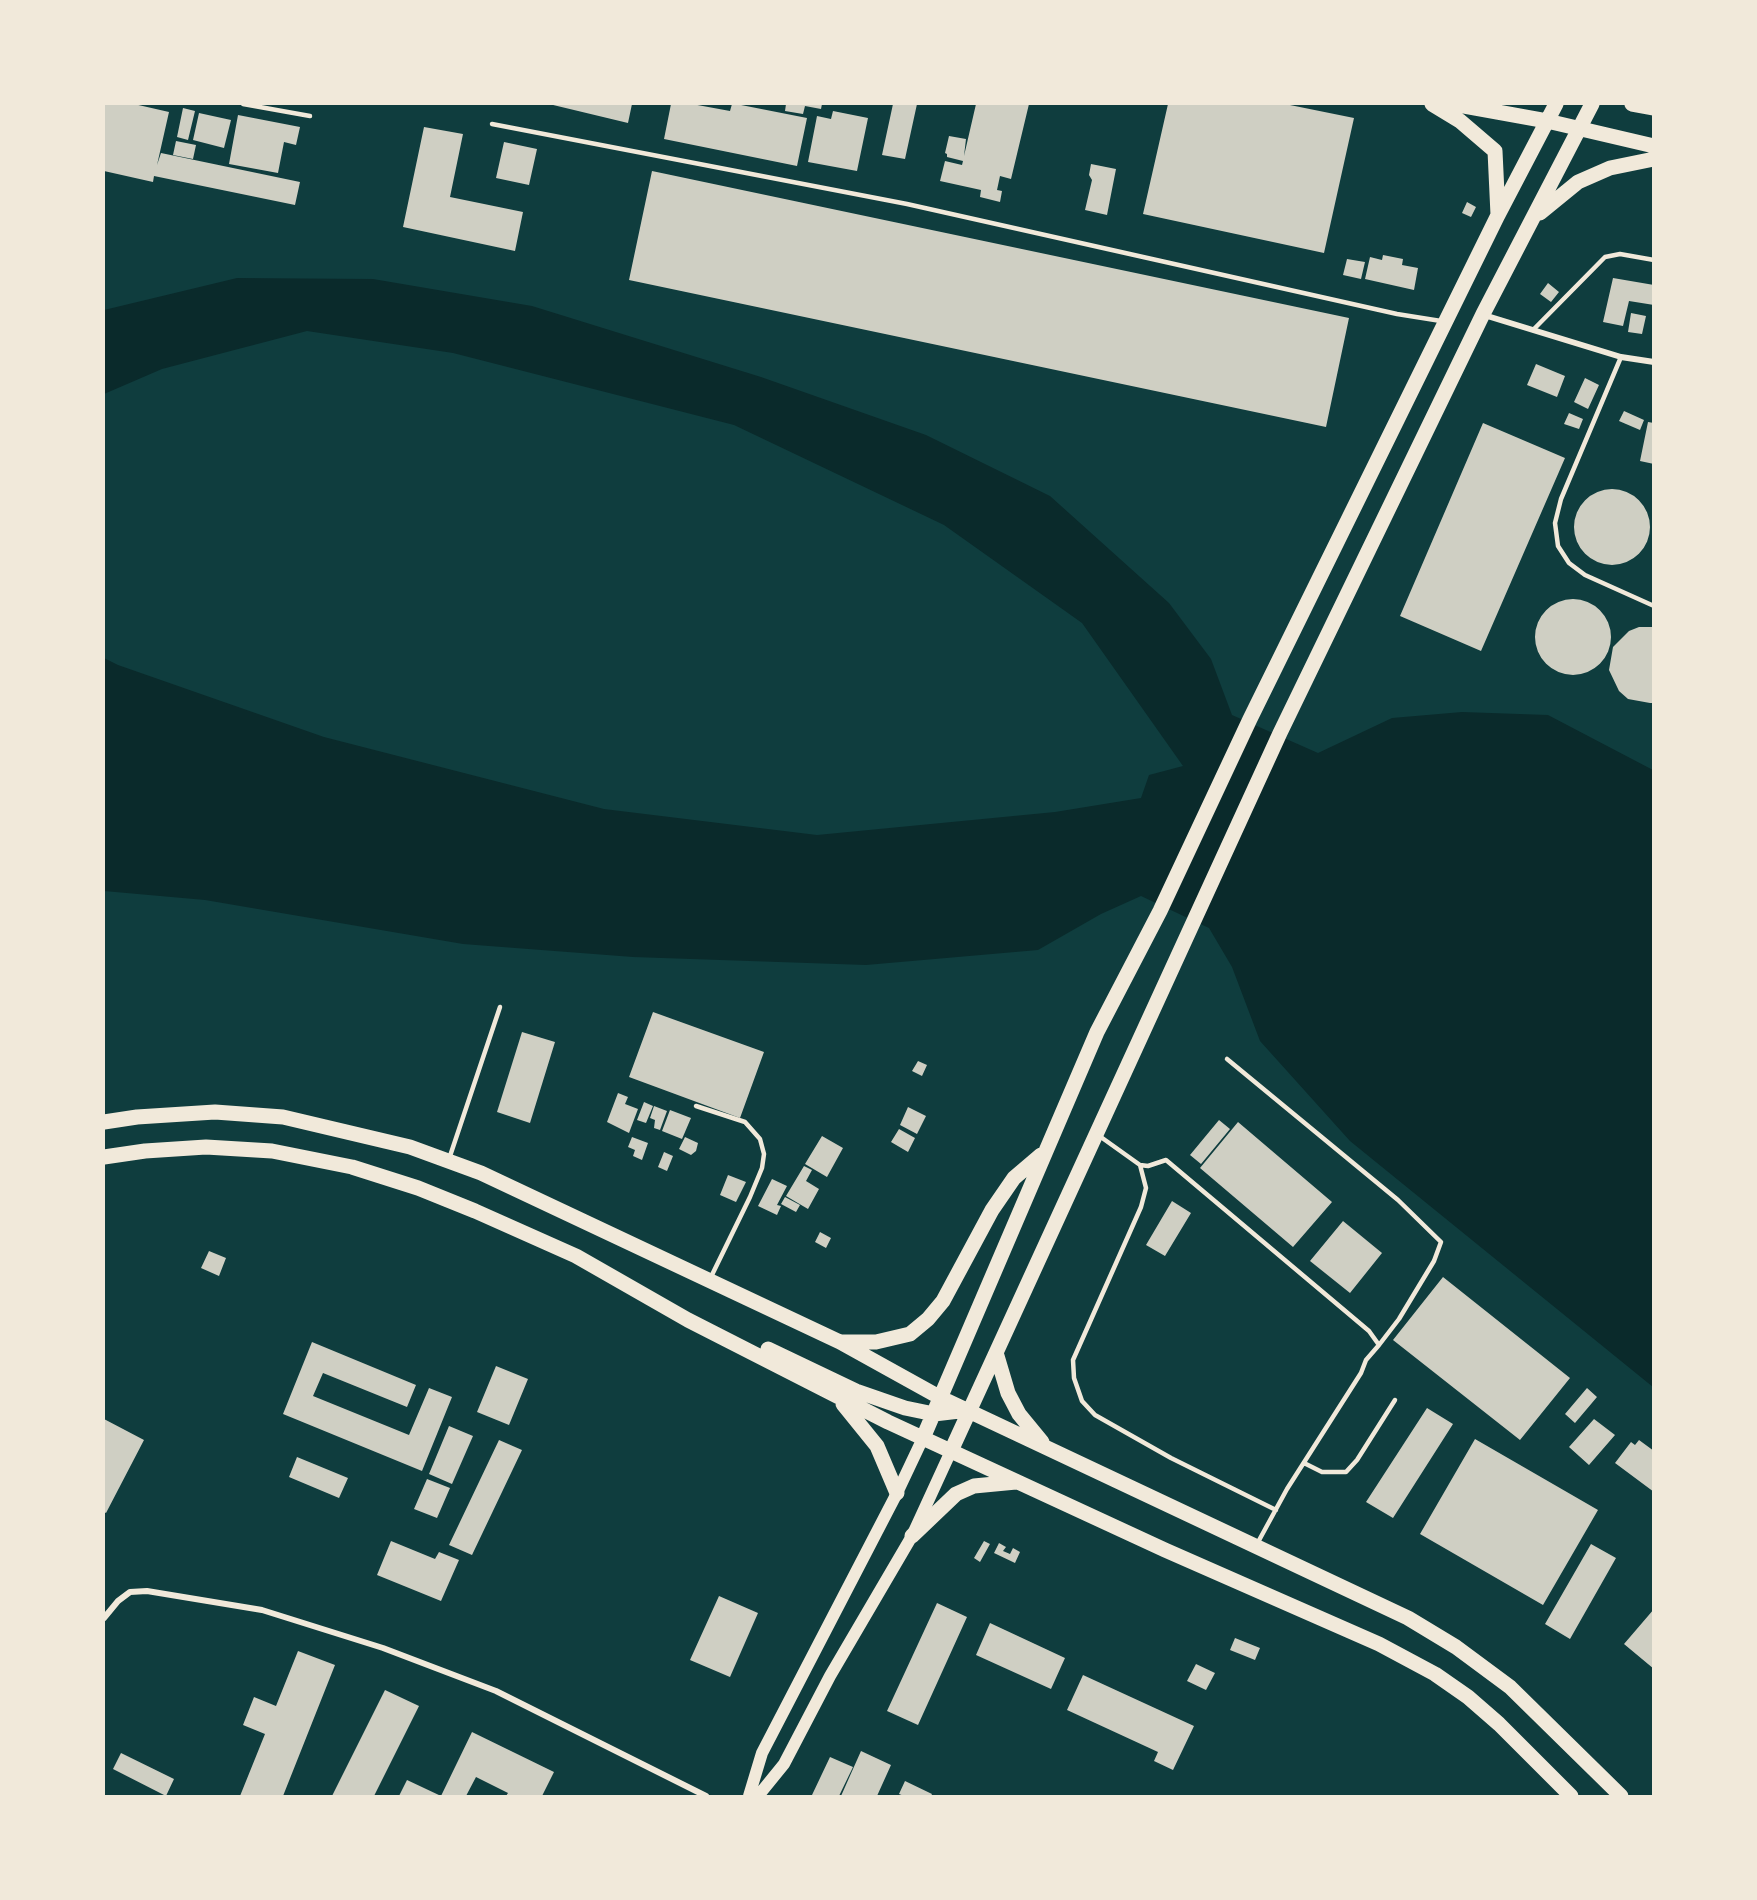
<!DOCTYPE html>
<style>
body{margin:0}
#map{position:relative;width:1757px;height:1900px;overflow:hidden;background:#0f3d3e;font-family:Cabin,sans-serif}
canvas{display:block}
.frame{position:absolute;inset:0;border:105px solid #f1e9da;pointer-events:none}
</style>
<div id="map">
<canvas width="1757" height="1900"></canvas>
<div class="frame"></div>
</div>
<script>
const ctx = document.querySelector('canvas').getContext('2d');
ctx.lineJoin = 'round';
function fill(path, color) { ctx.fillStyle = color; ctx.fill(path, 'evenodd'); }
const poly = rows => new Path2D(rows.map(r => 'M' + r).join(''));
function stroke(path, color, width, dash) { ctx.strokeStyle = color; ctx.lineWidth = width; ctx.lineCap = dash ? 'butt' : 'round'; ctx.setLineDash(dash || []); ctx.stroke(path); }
const water = poly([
 [237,278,373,279,532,306,761,377,926,435,1050,496,1169,603,1211,659,1232,715,1318,753,1392,718,1462,712,1548,715,1653,770,1653,1387,1350,1141,1260,1041,1232,967,1209,928,1141,896,1101,914,1038,950,866,965,633,957,463,944,205,900,104,891,104,658,118,665,324,737,604,809,817,835,1055,812,1141,798,1149,775,1183,766,1082,623,944,525,734,425,453,353,307,331,162,369,104,394,104,310]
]);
const building = poly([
 [104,104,134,104,169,112,157,165,161,153,300,182,295,205,154,176,153,182,104,171],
 [549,104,632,104,628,123],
 [671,104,692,104,730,111,732,104,736,104,807,118,797,166,664,139],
 [786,104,822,104,821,109,805,106,803,114,785,111],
 [893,104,917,104,905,159,882,155],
 [976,104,1029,104,1011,179,1000,176,997,190,1002,191,1000,202,980,197,981,190,940,181,945,161,962,165,963,161,947,157,947,154,945,153,949,136,966,139,964,156],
 [1168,104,1285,104,1354,118,1324,253,1143,214],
 [183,108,195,111,188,140,177,137],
 [833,111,868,118,857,171,808,162,817,116,831,119],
 [199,113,231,120,224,148,193,140],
 [238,115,300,127,296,145,284,142,278,173,229,164],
 [424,127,463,134,450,197,523,212,515,251,403,227],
 [176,141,196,145,193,159,173,155],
 [504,142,537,149,529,185,496,178],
 [1091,164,1116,169,1107,215,1085,210,1092,180,1089,175],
 [652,171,1349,318,1326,427,629,280],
 [1467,202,1476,207,1471,217,1462,213],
 [1383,255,1403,259,1402,265,1418,268,1414,290,1365,279,1370,257,1382,260],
 [1347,259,1365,262,1361,279,1343,275],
 [1613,278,1654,285,1654,305,1629,301,1623,326,1603,322],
 [1548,283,1559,292,1551,302,1540,294],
 [1631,313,1646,316,1642,334,1628,332],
 [1536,364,1565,376,1557,397,1527,385],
 [1585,378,1599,385,1588,409,1574,402],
 [1624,411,1644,420,1640,430,1619,421],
 [1569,413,1583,419,1579,429,1564,424],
 [1648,422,1654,423,1654,464,1640,461],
 [1483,423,1565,458,1481,651,1400,616],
 '1574 527a38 38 0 1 1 76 0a38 38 0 1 1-76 0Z',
 '1535 637a38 38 0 1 1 76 0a38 38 0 1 1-76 0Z',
 [1639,627,1654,627,1654,703,1650,703,1628,699,1619,691,1609,670,1613,647,1629,631],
 [653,1012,764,1052,740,1118,629,1077],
 [522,1032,555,1042,530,1123,497,1112],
 [918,1061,927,1065,922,1076,912,1071],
 [618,1093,628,1097,625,1104,638,1109,629,1133,607,1122],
 [644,1102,653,1106,646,1123,637,1120],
 [654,1106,667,1111,660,1130,654,1128,655,1120,650,1118],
 [908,1107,926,1116,917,1134,900,1125],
 [670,1110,691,1118,682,1139,662,1131],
 [1219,1120,1230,1129,1201,1164,1190,1155],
 [1238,1122,1332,1202,1293,1247,1200,1168],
 [899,1129,915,1138,908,1152,891,1142],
 [822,1136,843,1148,827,1177,805,1164],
 [632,1137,648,1143,642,1160,633,1156,635,1150,628,1147],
 [685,1137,698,1143,696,1151,691,1155,679,1149],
 [664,1152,673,1156,667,1171,658,1167],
 [804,1166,812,1170,806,1181,819,1189,808,1209,786,1196],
 [728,1175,746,1182,736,1202,720,1195],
 [772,1179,787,1186,777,1205,781,1206,777,1215,758,1206],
 [785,1197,800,1205,796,1212,781,1204],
 [1172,1201,1191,1213,1165,1256,1146,1245],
 [1343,1221,1382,1253,1350,1293,1310,1261],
 [820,1232,831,1238,826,1248,815,1242],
 [209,1251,226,1258,219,1276,201,1268],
 [1443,1277,1570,1378,1520,1440,1393,1340],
 [312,1342,416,1385,407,1407,323,1373,313,1396,409,1435,429,1388,452,1397,422,1471,283,1414],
 [496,1366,528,1379,509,1425,477,1412],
 [1587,1388,1597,1397,1575,1423,1565,1414],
 [1427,1408,1453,1424,1393,1518,1366,1502],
 [104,1419,144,1440,106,1513,104,1512],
 [1594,1419,1615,1435,1589,1465,1569,1447],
 [449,1426,473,1436,452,1484,429,1474],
 [1475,1439,1598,1510,1543,1605,1420,1534],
 [499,1440,522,1450,472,1555,449,1545],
 [1639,1440,1654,1451,1654,1492,1615,1463,1631,1442,1635,1445],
 [297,1457,348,1478,339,1498,289,1477],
 [427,1479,450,1488,437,1518,414,1509],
 [391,1541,435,1559,439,1552,459,1560,441,1601,377,1575],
 [984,1541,990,1544,980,1562,974,1558],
 [999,1543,1006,1547,1003,1551,1010,1554,1013,1548,1020,1552,1015,1563,994,1553],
 [1591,1544,1616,1558,1570,1639,1545,1624],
 [719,1596,758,1613,730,1677,690,1660],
 [937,1603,967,1617,918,1725,887,1711],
 [1654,1609,1654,1669,1624,1644],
 [990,1623,1065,1658,1051,1689,976,1655],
 [1235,1638,1260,1648,1255,1660,1230,1650],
 [298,1651,335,1665,283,1796,240,1796,265,1734,243,1725,254,1697,276,1706],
 [1196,1664,1215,1673,1206,1690,1187,1681],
 [1083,1675,1194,1726,1173,1770,1154,1761,1158,1752,1067,1710],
 [385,1690,419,1706,374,1796,332,1796],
 [472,1732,554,1772,542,1796,506,1796,508,1793,476,1777,466,1796,441,1796],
 [861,1751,891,1765,877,1796,841,1796],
 [121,1753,174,1779,166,1796,113,1769],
 [830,1757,853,1767,839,1796,815,1796,812,1795],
 [407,1780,441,1796,399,1796],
 [905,1781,932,1794,931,1796,904,1796,899,1794]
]);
const service = poly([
 [243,104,310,116],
 [492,124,907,204,1397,314,1441,321],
 [1533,330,1605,257,1620,254,1654,260],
 [1621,357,1561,499,1555,523,1558,546,1569,563,1585,575,1654,606],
 [1227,1059,1398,1200,1441,1242,1434,1261,1399,1319,1379,1345],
 [696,1106,745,1122,760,1139,764,1154,762,1168,750,1197,710,1279],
 [1098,1135,1140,1165,1146,1188,1141,1207,1073,1360,1074,1378,1082,1401,1095,1415,1171,1458,1276,1510],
 [449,1159,500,1007],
 [1140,1165,1148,1166,1166,1160,1369,1331,1379,1345,1366,1360,1361,1373,1287,1489,1257,1544],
 [1304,1463,1322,1472,1346,1472,1357,1460,1395,1400]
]);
const minor = poly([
 [1484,315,1621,357,1654,362],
 [104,1618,118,1601,130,1592,147,1591,262,1610,383,1648,496,1691,706,1796]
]);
const secondary = poly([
 [749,1796,762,1753,897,1493,923,1438],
 [758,1796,784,1764,830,1676,912,1536,951,1451]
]);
const primary = poly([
 [1432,104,1460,121,1495,151,1498,215],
 [1453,104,1547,121,1654,146],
 [1632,104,1654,108],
 [1540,213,1578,182,1610,168,1654,159],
 [104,1122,137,1117,215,1112,283,1117,410,1147,481,1173,840,1342,941,1398,1408,1618,1456,1647,1510,1687,1621,1796],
 [104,1157,145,1151,206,1147,272,1151,352,1167,418,1188,475,1211,576,1256,688,1320,888,1422,1165,1550,1379,1644,1435,1674,1468,1697,1499,1724,1571,1796],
 [842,1342,876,1342,910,1334,928,1319,943,1301,992,1210,1014,1178,1041,1155],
 [768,1349,856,1391,905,1408,934,1414,968,1410],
 [997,1356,1008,1393,1019,1414,1042,1442],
 [843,1404,877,1446,897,1493],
 [923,1438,1097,1032,1160,911,1250,719,1498,215,1556,104],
 [951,1451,1280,733,1483,314,1592,104],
 [912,1536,956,1494,974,1486,1016,1482]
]);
fill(water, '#0a2a2b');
fill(building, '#cfcfc3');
stroke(service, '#f1e9da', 4.5);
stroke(minor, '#f1e9da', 6);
stroke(secondary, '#f1e9da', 12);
stroke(primary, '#f1e9da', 15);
</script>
